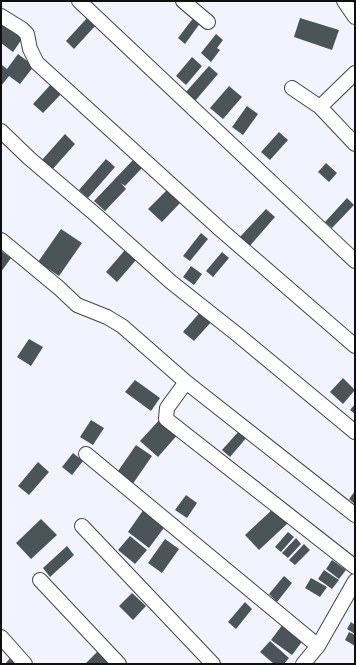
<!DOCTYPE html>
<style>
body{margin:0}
#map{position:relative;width:356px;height:665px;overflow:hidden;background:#f1f4ff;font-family:"Source Serif 4",serif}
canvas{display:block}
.frame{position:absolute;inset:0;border:2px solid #0f0f0f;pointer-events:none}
</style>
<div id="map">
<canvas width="356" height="665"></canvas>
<div class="frame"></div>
</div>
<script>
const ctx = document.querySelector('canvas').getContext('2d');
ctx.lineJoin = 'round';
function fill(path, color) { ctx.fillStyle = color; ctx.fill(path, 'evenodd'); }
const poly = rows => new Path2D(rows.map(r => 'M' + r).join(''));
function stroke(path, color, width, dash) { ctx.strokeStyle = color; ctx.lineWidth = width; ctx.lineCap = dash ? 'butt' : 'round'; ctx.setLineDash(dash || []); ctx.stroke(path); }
const building = poly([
 [88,17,96,25,74,49,66,41],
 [194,17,201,22,185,44,178,38],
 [300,18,339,30,332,50,294,37],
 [1,23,22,39,13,52,1,43],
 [216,34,223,40,217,48,220,50,211,62,201,53],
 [18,54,34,66,20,84,9,76,1,86,1,66,2,65,7,69],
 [192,57,202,66,186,85,176,76],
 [209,66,218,74,195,101,185,93],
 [53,82,63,92,43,113,33,104],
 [229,86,242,97,223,119,210,108],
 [247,106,258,114,243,135,232,127],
 [279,132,288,140,270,160,261,152],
 [65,134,75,144,51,171,41,161],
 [106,159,115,167,88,198,79,190],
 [133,160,142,168,125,186,121,183,126,189,105,211,94,201],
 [326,163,337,173,329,182,318,172],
 [167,190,180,203,162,222,148,209],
 [347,198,354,205,332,228,325,222],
 [266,209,275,217,248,248,238,239],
 [61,229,82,243,59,276,38,262],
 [201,233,208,239,190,261,183,256],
 [125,250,136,260,117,282,106,272],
 [1,251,11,258,1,272],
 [222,252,229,258,213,277,206,271],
 [191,266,202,274,194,285,183,277],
 [202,310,213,320,194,341,183,332],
 [29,339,43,347,31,366,17,357],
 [343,378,355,390,343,404,330,392],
 [135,380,160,398,151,411,125,392],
 [355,404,355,414,350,410],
 [162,417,180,432,158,457,140,441],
 [91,420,104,428,93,445,80,437],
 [239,431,247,437,230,457,222,450],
 [136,445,152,456,132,485,116,474],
 [73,453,83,461,72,475,62,467],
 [38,462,49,472,29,495,18,486],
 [355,491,355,504,349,499],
 [186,495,197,503,187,518,175,510],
 [274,508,288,523,259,550,245,535],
 [144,509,166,525,149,548,128,532],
 [41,519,57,535,31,559,16,543],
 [288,532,294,537,281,552,275,547],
 [130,536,147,550,135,564,118,550],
 [296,538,301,544,288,558,282,553],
 [165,539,179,549,162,573,148,563],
 [304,544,310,550,295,565,289,560],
 [67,546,74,555,50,577,43,568],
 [332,560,346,570,339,579,326,569],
 [324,570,339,580,332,589,318,579],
 [284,576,292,583,277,602,269,594],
 [311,578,327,587,320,597,305,588],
 [132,593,146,606,133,620,119,606],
 [245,602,252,609,236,629,228,622],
 [351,622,355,625,355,634,347,629],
 [283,624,304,639,292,655,271,640],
 [349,632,355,635,355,646,345,640],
 [270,641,289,658,284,664,274,664,260,652],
 [100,649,114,664,85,664],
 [11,657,18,664,5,664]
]);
const minor = poly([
 [79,1,355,261],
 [183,1,208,22],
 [344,1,355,17],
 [1,16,22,29,27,34,30,49,37,63,221,230,355,346],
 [292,88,320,107,355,144],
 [320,107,355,73],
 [1,131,29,158,96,215,171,282,238,335,355,432],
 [1,240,59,288,77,305,107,317,122,326,186,382,355,515],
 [186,382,167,408,166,419,355,567],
 [86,454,318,646],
 [82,526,213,664],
 [40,580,119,664],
 [1,637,25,664],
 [303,664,318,646,355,581]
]);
fill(building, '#4b5458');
stroke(minor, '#424242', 16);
stroke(minor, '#fff', 14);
</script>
